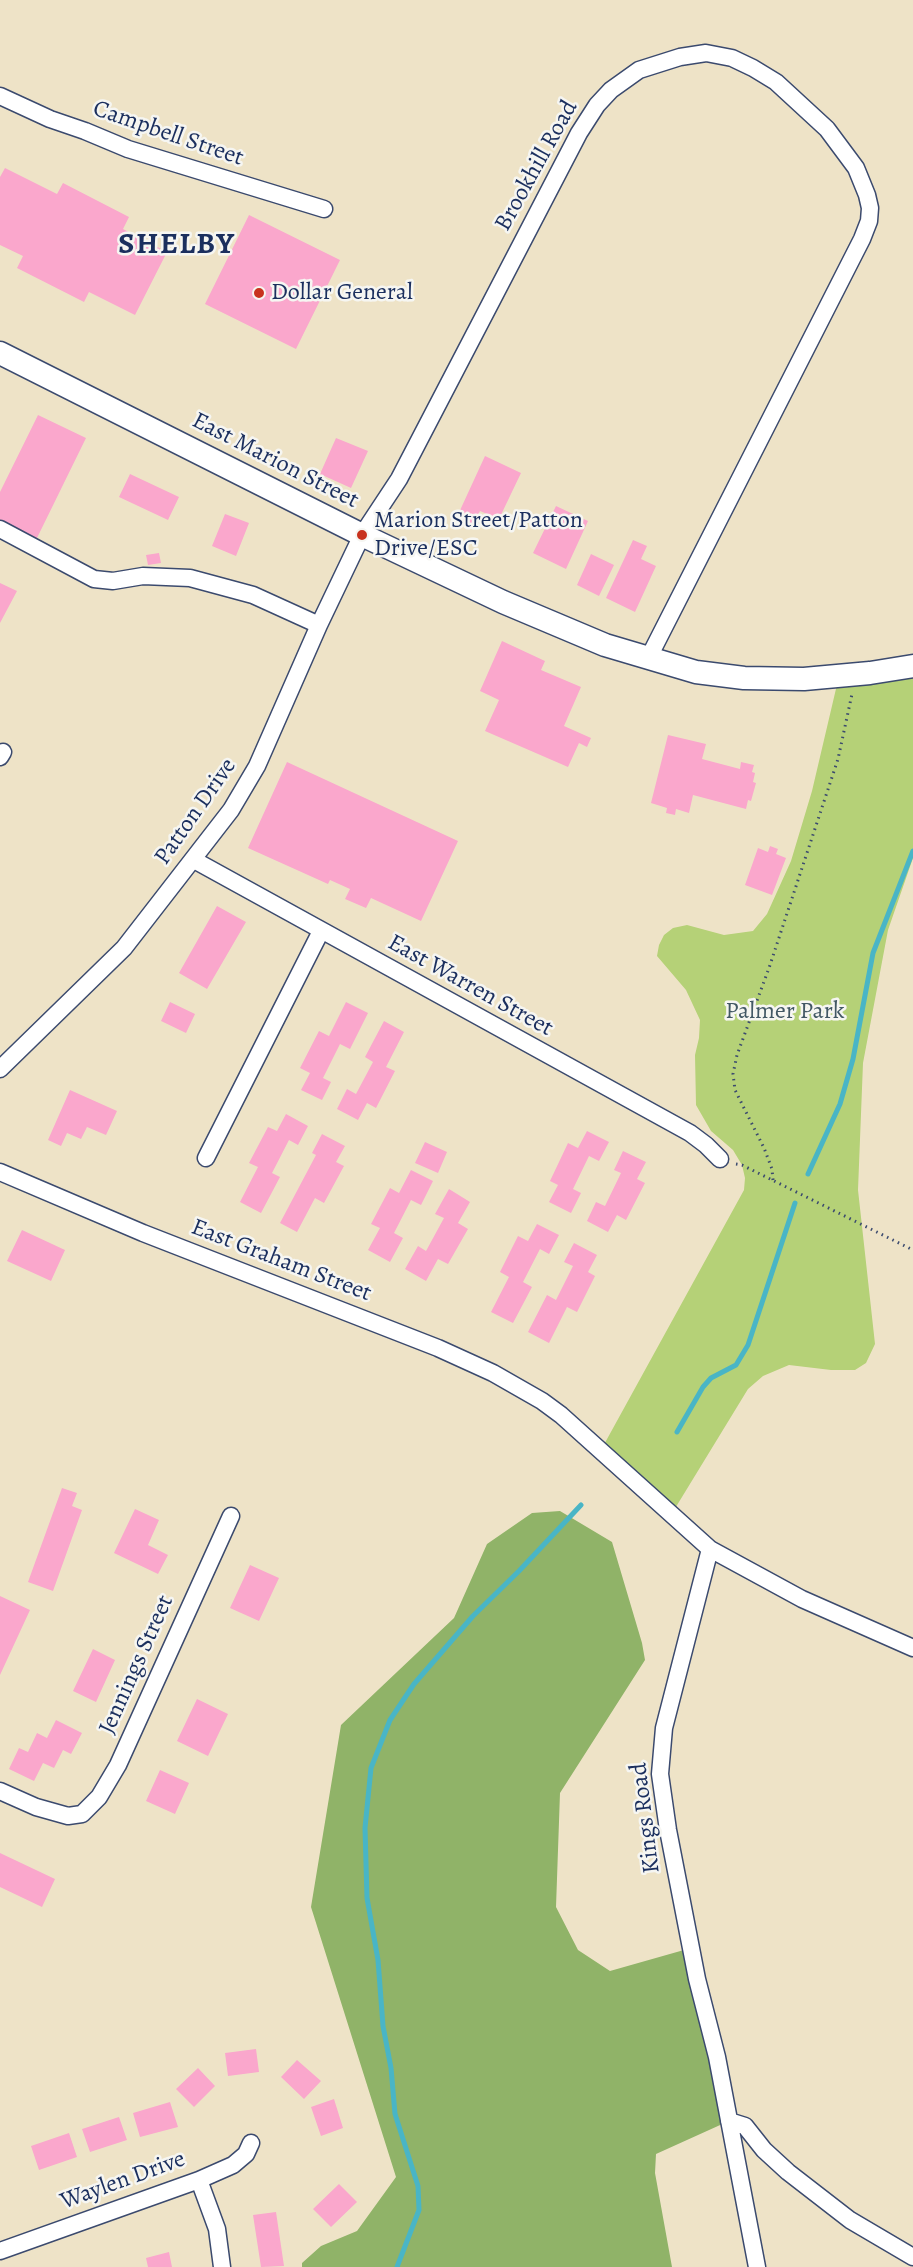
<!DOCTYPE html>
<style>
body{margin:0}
canvas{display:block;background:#eee3c7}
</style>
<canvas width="913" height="2267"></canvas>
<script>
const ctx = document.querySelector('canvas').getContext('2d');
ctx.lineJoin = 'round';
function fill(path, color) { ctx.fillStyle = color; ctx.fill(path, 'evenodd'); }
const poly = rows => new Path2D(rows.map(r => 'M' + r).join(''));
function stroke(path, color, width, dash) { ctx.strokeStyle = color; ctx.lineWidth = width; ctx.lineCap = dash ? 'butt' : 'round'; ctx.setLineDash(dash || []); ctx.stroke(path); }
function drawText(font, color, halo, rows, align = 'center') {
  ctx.font = font + ' Alegreya,serif'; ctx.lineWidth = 5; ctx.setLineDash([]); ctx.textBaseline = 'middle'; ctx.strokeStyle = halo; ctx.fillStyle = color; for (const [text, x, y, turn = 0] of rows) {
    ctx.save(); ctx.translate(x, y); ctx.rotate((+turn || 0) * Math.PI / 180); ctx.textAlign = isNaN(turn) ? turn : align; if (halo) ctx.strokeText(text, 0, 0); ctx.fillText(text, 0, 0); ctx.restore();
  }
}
const green = poly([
 [913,665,913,858,888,930,863,1063,858,1190,875,1344,866,1363,855,1370,831,1370,789,1365,763,1376,748,1389,671,1515,601,1450,744,1190,745,1178,742,1165,733,1150,711,1131,696,1105,695,1055,699,1038,700,1020,686,990,657,956,659,945,664,935,673,928,687,925,724,935,753,931,767,914,791,861,812,791,839,676]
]);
const forest = poly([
 [560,1511,612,1542,642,1643,645,1660,560,1793,556,1907,578,1950,610,1971,691,1948,729,2121,656,2154,655,2173,672,2267,302,2267,302,2263,321,2246,357,2231,396,2177,311,1907,341,1725,454,1618,487,1544,532,1513]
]);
const stream = poly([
 [808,1174,840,1104,853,1059,873,953,913,851],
 [677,1432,703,1387,711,1378,736,1365,748,1345,795,1203],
 [397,2267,419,2210,418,2186,395,2114,391,2068,383,2026,378,1960,367,1898,365,1828,371,1768,390,1720,414,1684,473,1616,519,1571,581,1505]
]);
const building = poly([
 [5,168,57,194,63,183,129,217,123,229,167,252,135,315,89,292,84,302,17,268,23,256,0,245,0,177],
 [249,215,340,260,296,349,205,304],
 [38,415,86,438,36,540,0,523,0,492],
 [336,438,368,451,351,488,320,474],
 [485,456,521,473,499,519,480,511,472,526,456,519],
 [130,474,179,497,168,520,119,497],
 [556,506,588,521,566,569,533,553],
 [225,514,249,523,236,556,212,546],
 [633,540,647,546,641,559,656,566,635,612,606,598],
 [159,553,161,563,148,565,146,555],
 [591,554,614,565,599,596,577,585],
 [0,583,17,591,0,623],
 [502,641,545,661,541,670,581,687,564,726,591,738,587,747,579,743,568,767,485,731,499,700,480,691],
 [668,735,706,744,702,759,740,769,741,762,754,765,752,772,755,773,753,782,756,783,751,801,748,800,746,809,693,795,689,813,676,809,675,815,666,813,667,808,651,803],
 [287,762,458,841,421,921,371,898,366,908,345,899,350,889,330,880,328,884,248,848],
 [770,846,778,849,776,854,786,858,772,895,745,885,758,848,768,852],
 [217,906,246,922,207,989,179,973],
 [170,1002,195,1014,186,1033,161,1021],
 [346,1002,368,1013,350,1049,340,1044,323,1078,331,1082,322,1100,301,1090,310,1073,300,1068,319,1031,329,1036],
 [384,1021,404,1032,386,1067,395,1071,376,1108,367,1103,358,1120,337,1109,347,1089,356,1094,373,1062,365,1057],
 [70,1090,117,1111,106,1135,87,1127,81,1139,67,1133,61,1146,48,1140],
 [286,1114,308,1126,298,1145,289,1140,272,1173,280,1177,261,1213,240,1202,258,1167,249,1163,268,1127,277,1131],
 [587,1131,609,1142,599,1161,589,1156,573,1189,581,1193,571,1213,549,1202,558,1185,550,1181,568,1143,578,1148],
 [322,1134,345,1146,336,1162,344,1166,324,1203,315,1198,297,1232,280,1223,316,1155,312,1153],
 [425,1142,447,1152,438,1173,415,1163],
 [623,1151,646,1162,637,1179,645,1183,626,1220,617,1215,608,1232,587,1221,596,1202,605,1206,621,1173,614,1170],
 [411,1170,433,1181,421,1205,411,1200,394,1233,403,1238,390,1262,368,1250,380,1228,371,1224,390,1188,399,1193],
 [449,1189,470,1202,458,1223,468,1229,448,1264,438,1259,426,1281,405,1269,418,1246,426,1251,444,1218,435,1214],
 [537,1224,559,1235,549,1254,540,1249,523,1282,532,1287,513,1323,491,1312,509,1277,500,1272,518,1236,528,1241],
 [22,1230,65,1250,51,1281,7,1261],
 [574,1243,597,1255,588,1272,595,1276,577,1312,567,1307,549,1343,528,1332,547,1295,556,1300,573,1266,564,1262],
 [62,1488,77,1493,72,1506,82,1510,53,1591,28,1582],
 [135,1509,159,1520,148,1545,168,1555,158,1574,114,1553],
 [250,1565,279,1578,259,1621,230,1608],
 [0,1596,30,1610,0,1675],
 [93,1649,115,1660,96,1702,73,1691],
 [197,1699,228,1714,208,1756,177,1741],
 [56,1720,82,1733,71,1754,63,1750,54,1768,43,1763,34,1781,9,1769,19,1748,28,1752,37,1733,47,1738],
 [160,1770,189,1783,175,1814,146,1801],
 [0,1853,55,1879,42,1907,0,1887],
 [256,2049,259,2072,228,2076,225,2053],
 [297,2060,321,2081,304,2099,281,2077],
 [198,2068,215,2086,194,2107,176,2089],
 [334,2099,343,2128,321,2136,311,2107],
 [170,2102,178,2127,140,2137,133,2113],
 [119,2117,127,2140,90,2152,82,2129],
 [69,2133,77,2157,39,2170,31,2146],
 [339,2184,357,2202,331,2227,313,2209],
 [276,2212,284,2266,261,2267,253,2215],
 [169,2252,172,2267,148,2267,146,2258]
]);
const path = poly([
 [736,1164,742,1165,913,1250],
 [773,1180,772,1169,764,1148,735,1090,733,1074,737,1055,769,968,838,759,852,694]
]);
const minor = poly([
 [0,96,50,119,85,131,128,149,324,209],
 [0,529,94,579,113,581,143,576,190,578,253,595,319,625],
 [0,757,3,752],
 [194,860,690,1133,706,1145,720,1159],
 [0,1069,124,948,231,810,257,766,319,625,362,535,399,479,579,133,597,105,611,90,639,70,680,57,706,53,732,58,753,68,776,82,827,129,856,168,867,195,870,208,869,221,862,239,648,659],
 [206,1158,321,931],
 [0,1172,143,1233,438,1348,493,1373,542,1401,561,1415,710,1549,802,1599,913,1648],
 [710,1549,664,1728,660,1774,668,1830,697,1979,717,2057,757,2267],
 [0,1791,36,1807,68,1816,82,1814,99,1797,118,1765,231,1516],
 [729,2121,745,2126,764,2150,788,2172,850,2220,913,2257],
 [199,2180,217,2229,222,2267],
 [0,2251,199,2180,233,2165,246,2154,251,2143]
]);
const major = poly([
 [0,353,362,535,503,602,605,645,696,672,744,678,804,679,870,673,913,666]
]);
const markers = [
 [259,293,6,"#c8321e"],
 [362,535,6,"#c8321e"]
];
const streetNames = [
 ["Campbell Street",168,134,19],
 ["Brookhill Road",537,166,-61],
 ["East Marion Street",275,461,27],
 ["Patton Drive",196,812,-55],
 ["East Warren Street",470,986,29],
 ["East Graham Street",281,1261,21],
 ["Jennings Street",137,1665,-66],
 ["Kings Road",646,1818,-97],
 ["Waylen Drive",123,2181,-20]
];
const poiNames = [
 ["Dollar General",271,293],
 ["Marion Street/Patton",374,521],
 ["Drive/ESC",374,549]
];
const parkNames = [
 ["Palmer Park",785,1012]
];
const districtNames = [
 ["SHELBY",177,246]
];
fill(green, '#b5d177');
fill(forest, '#90b368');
stroke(stream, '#49b5c6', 5);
fill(building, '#faa7cc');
stroke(minor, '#3b4a6e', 19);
stroke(major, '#3b4a6e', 25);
stroke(path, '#3b4a6e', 3, [1.5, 4.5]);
stroke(minor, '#fff', 16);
stroke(major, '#fff', 22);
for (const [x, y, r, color] of markers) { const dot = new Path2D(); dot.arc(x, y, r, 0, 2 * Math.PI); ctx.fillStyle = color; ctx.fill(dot); stroke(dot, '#f6f6f2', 2); }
drawText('24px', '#1b2f5e', '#f6f6f2', streetNames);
drawText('24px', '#1b2f5e', '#f6f6f2', poiNames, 'left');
drawText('24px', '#425864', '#f6f6f2', parkNames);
ctx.letterSpacing = '1.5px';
drawText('bold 30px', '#1b2f5e', '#f6f6f2', districtNames);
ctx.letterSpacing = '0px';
</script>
